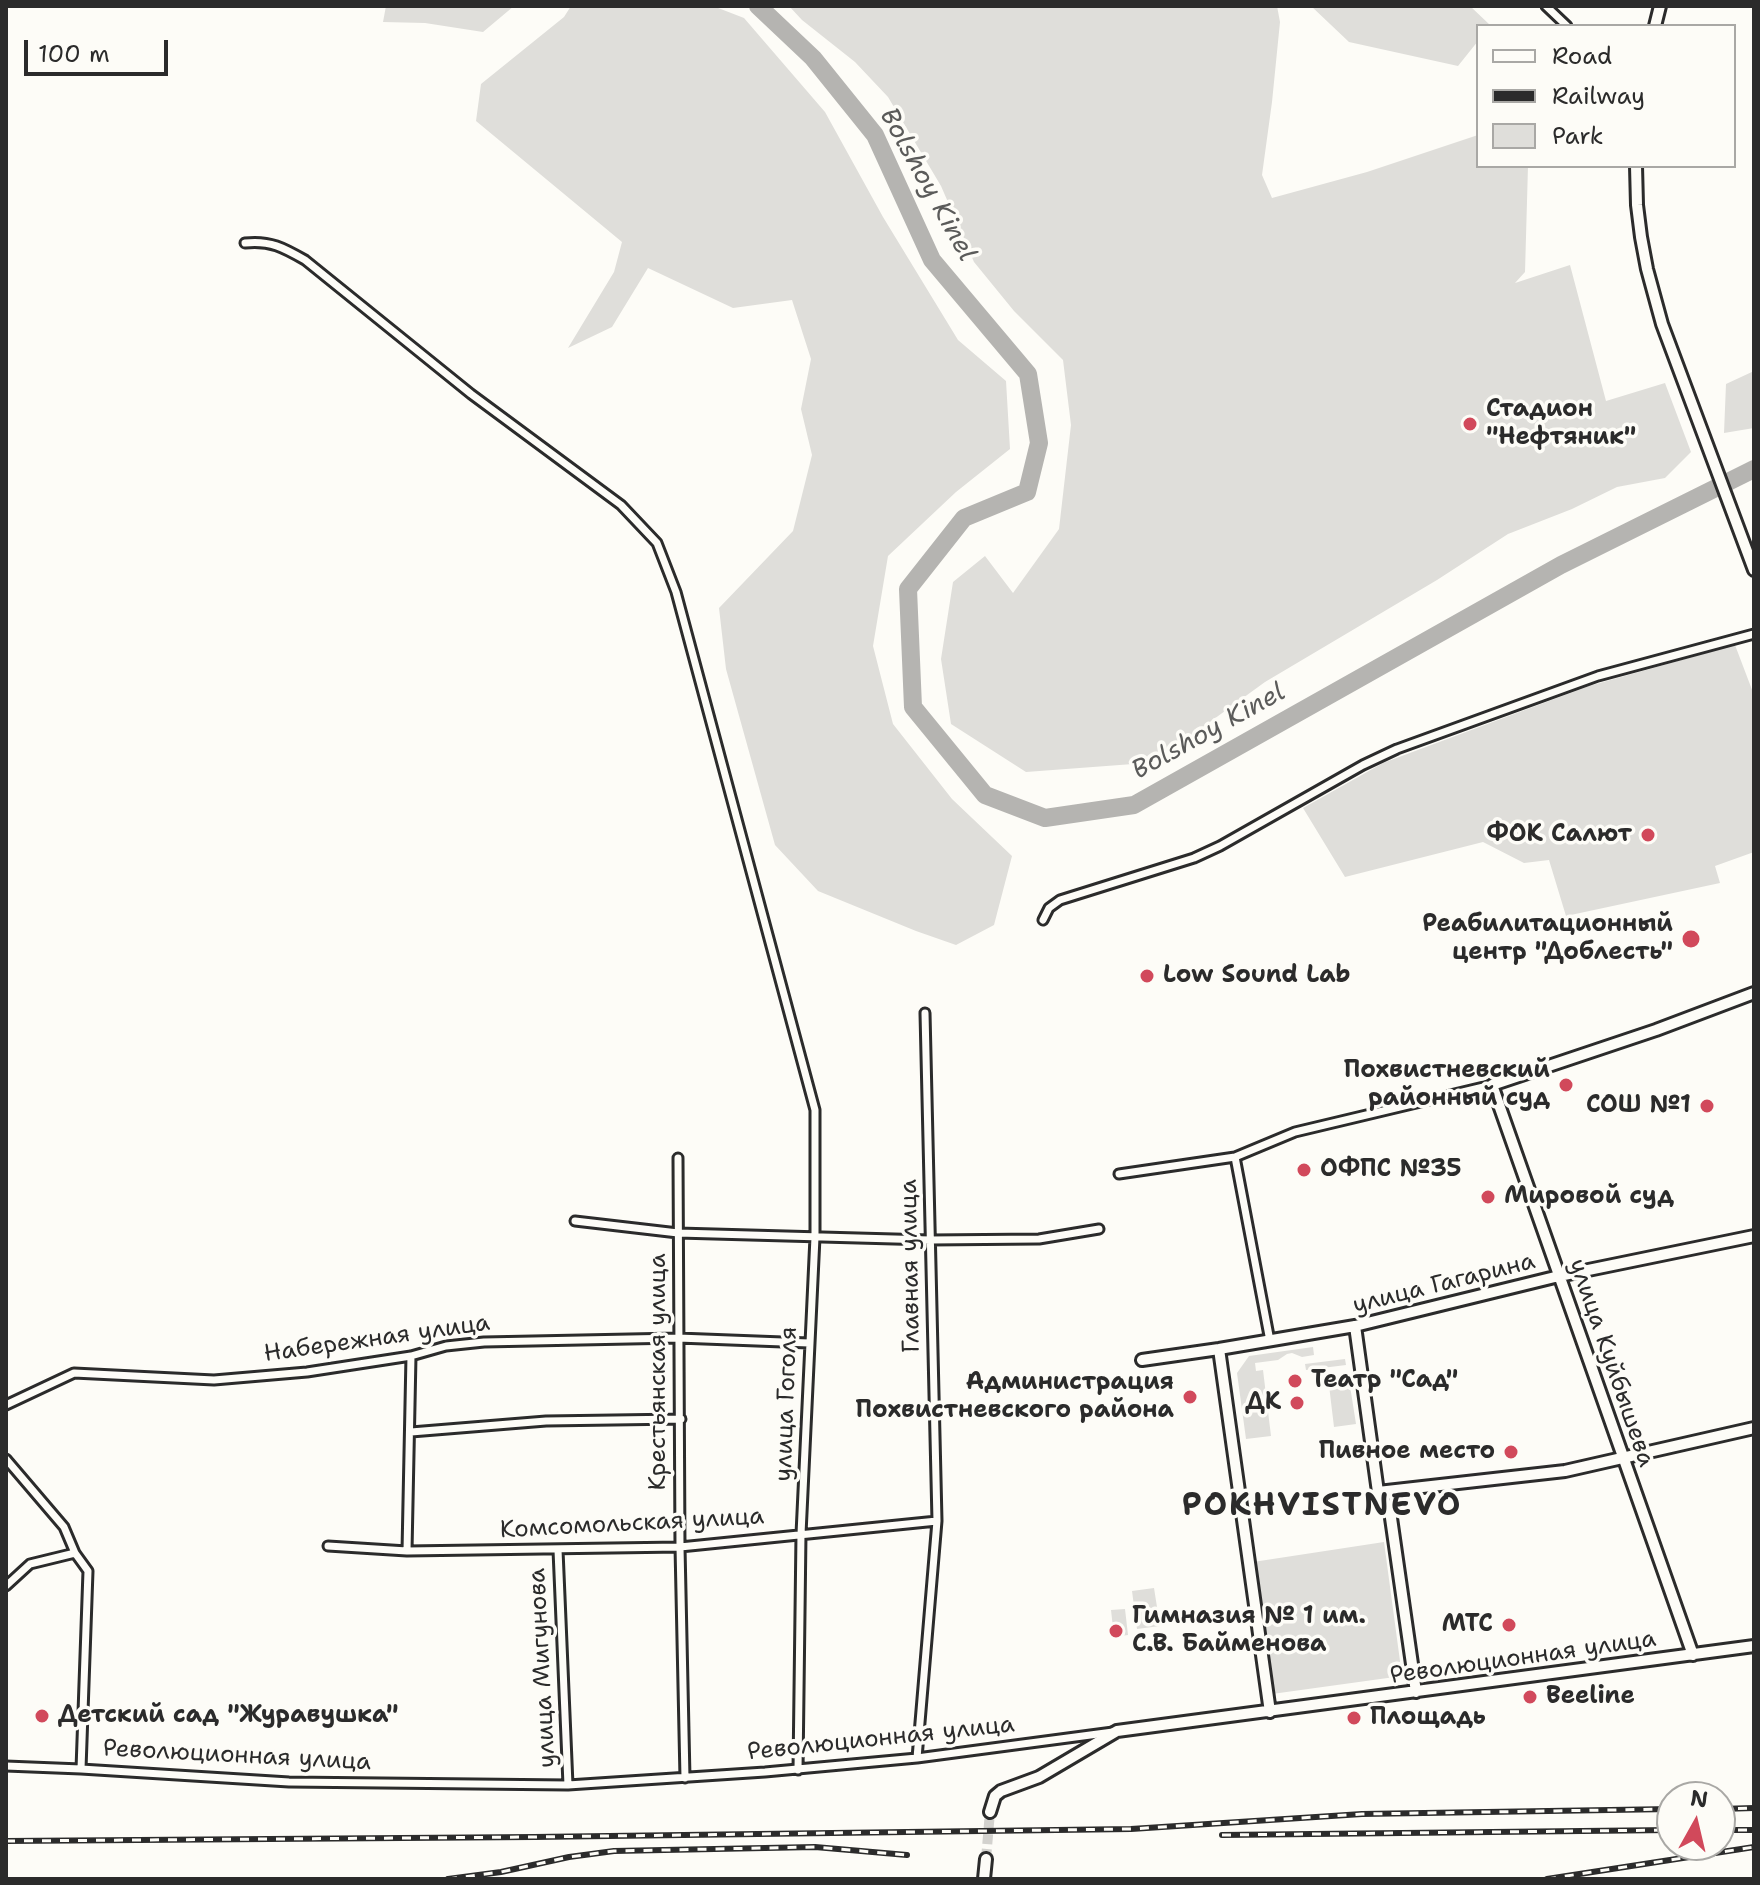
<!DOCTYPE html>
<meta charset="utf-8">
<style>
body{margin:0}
#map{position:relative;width:1760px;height:1885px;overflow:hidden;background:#fdfcf7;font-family:"Shantell Sans",sans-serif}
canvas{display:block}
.frame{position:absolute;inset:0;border:8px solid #2b2b2b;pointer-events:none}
.legend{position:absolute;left:1476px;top:24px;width:260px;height:144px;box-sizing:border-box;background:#fdfcf7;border:2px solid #a9a8a5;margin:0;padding:10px 14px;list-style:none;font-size:24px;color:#2b2b2b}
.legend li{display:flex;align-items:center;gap:16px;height:40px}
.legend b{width:40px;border:2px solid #a9a8a5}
.north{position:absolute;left:1656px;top:1781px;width:80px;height:80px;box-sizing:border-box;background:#fdfcf7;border:2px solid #a9a8a5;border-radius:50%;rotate:8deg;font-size:22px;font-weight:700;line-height:32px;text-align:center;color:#2b2b2b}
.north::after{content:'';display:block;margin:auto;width:28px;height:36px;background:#d1495b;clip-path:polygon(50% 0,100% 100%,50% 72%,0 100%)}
.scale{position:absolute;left:24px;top:40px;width:144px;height:36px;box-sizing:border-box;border:4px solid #2b2b2b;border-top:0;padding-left:10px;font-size:24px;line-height:28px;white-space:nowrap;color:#2b2b2b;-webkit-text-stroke:6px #fdfcf7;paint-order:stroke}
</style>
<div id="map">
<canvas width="1760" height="1885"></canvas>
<div class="frame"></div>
<ul class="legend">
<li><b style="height:10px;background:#fdfcf7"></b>Road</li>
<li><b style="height:10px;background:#2b2b2b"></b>Railway</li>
<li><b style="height:22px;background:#dfdeda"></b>Park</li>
</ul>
<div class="north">N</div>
<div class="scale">100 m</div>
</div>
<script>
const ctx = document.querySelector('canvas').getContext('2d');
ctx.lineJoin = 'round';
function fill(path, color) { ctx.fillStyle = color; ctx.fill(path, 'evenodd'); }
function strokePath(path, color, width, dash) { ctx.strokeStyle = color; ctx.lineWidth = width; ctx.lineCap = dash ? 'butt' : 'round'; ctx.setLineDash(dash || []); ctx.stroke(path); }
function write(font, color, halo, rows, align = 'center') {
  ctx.font = font + ' "Shantell Sans",sans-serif'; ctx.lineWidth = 7; ctx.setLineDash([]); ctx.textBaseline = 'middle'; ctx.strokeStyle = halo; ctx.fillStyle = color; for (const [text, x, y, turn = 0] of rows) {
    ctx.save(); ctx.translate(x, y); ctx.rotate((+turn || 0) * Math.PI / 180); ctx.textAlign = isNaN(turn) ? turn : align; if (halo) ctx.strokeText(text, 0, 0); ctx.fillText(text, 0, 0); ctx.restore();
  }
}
fill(new Path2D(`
 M386,6H514L483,32L425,23L383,22Z
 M571,6H713L744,18L825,112L883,217L958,340L1006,381L1010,449L956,492L888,556L873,646L893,724L952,799L1012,856L994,925L956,945L916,931L818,891L775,845L726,669L719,608L793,531L812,455L801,409L811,359L792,300L733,308L648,268L612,327L568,348L614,272L622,242L476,121L481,84L564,17Z
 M789,6H1277L1280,22L1272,102L1262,175L1272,198L1367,172L1478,135V166H1528L1525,272L1515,283L1570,265L1606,401L1665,383L1691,452L1665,478L1617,487L1572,509L1508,534L1437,580L1265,682L1185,740L1133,764L1026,772L951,724L941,659L953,582L985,556L1013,593L1059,529L1071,425L1063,360L1014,311L974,262L941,186L888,97L855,62L802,20Z
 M1311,6H1470L1490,25L1478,26V41L1458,66L1349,42Z
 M1754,371V428L1724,433L1726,384Z
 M1735,645L1754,695V852L1715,866L1720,883L1566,916L1549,860L1524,863L1483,842L1345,877L1303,808L1383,763L1589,686Z
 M1313,1347L1314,1355L1302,1357L1292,1353L1287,1354L1278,1360L1255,1363L1256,1371L1263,1370L1271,1436L1246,1439L1237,1373L1249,1356Z
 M1345,1359L1346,1365L1306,1370L1305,1364Z
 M1348,1373L1356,1424L1334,1427L1328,1377Z
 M1384,1542L1402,1676L1272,1694L1253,1562Z
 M1154,1588L1160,1626L1137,1629L1132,1591Z
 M1125,1609L1128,1635L1114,1637L1111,1610Z`), '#dfdeda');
strokePath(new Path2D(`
 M758,6L813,58L875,135L932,260L1028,374L1039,443L1027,492L964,518L908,589L913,707L985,795L1045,818L1134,805L1561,565L1754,469`), '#b5b4b1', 18);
strokePath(new Path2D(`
 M986,1859L990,1812`), '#d3d2ce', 10, [10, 5]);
const street = new Path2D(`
 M1546,6L1567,26
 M245,243C270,240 284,248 305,260L471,394L621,505L657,543L676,592L815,1110V1237L801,1534L798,1770
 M1043,920L1049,908L1060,900L1194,858L1220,846L1363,765L1397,749L1598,676L1754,634
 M1235,1157L1270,1341
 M678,1158L680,1547L685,1778
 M1119,1174L1235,1157L1295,1132L1492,1085
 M575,1221L678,1233L930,1240L1039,1239L1099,1229
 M6,1405L74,1373L214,1380L307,1372L411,1356L446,1346L484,1342L678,1338L809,1343
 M411,1432L546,1421L681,1419
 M6,1459L64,1527L75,1553L88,1571L81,1769
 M328,1546L407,1551L680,1547L937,1521
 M558,1550L568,1785
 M407,1551L411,1356
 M6,1586L30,1564L75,1553
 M917,1758L937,1521L925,1013
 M6,1766L81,1769L289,1782L568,1785L765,1772L917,1758L1113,1732`);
const secondary = new Path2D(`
 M1655,26L1660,6
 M1636,166L1637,205L1641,237L1647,269L1662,324L1754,570
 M1355,1326L1378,1492L1390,1511L1416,1692
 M1219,1349L1270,1712
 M1142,1360L1219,1349L1355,1326L1559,1276L1754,1236
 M1378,1492L1565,1471L1754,1428
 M1693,1655L1492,1085L1656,1030L1754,993
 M990,1812L995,1796L1001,1791L1039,1777L1117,1731L1754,1646
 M984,1879L986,1859`);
strokePath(street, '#2b2b2b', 13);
strokePath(secondary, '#2b2b2b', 16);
strokePath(street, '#fdfcf7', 7);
strokePath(secondary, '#fdfcf7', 10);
const rail = new Path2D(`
 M1720,1809L1754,1808
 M1720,1830H1754
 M1222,1835L1672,1830
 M6,1841L534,1837L1131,1829L1362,1814L1672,1809
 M448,1879L501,1872L569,1857L614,1851L815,1847L907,1855
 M1547,1879L1754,1847`);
strokePath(rail, '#2b2b2b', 6);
strokePath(rail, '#fdfcf7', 3, [9]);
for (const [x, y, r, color] of [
 [1470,424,8,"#d1495b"],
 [1648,835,8,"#d1495b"],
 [1691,939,10,"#d1495b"],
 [1147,976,8,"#d1495b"],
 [1566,1085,8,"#d1495b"],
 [1707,1106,8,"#d1495b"],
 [1304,1170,8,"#d1495b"],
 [1488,1197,8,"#d1495b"],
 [1295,1381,8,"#d1495b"],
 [1190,1397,8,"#d1495b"],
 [1297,1403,8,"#d1495b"],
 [1511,1452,8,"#d1495b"],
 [1509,1625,8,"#d1495b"],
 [1116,1631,8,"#d1495b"],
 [1530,1697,8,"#d1495b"],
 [42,1716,8,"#d1495b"],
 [1354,1718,8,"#d1495b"]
]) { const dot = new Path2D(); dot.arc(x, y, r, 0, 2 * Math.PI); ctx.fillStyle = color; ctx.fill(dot); strokePath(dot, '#fdfcf7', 3); }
write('bold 24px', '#2b2b2b', '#fdfcf7', [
 ["Стадион",1486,410],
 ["\"Нефтяник\"",1486,438],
 ["ФОК Салют",1632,835,"right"],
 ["Реабилитационный",1673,925,"right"],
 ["центр \"Доблесть\"",1673,953,"right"],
 ["Low Sound Lab",1163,976],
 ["Похвистневский",1550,1071,"right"],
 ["районный суд",1550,1099,"right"],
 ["СОШ №1",1691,1106,"right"],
 ["ОФПС №35",1320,1170],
 ["Мировой суд",1504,1197],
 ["Театр \"Сад\"",1311,1381],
 ["Администрация",1174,1383,"right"],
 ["Похвистневского района",1174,1411,"right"],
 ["ДК",1281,1403,"right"],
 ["Пивное место",1495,1452,"right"],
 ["Гимназия № 1 им.",1132,1617],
 ["С.В. Байменова",1132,1645],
 ["МТС",1493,1625,"right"],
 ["Beeline",1546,1697],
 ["Детский сад \"Журавушка\"",58,1716],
 ["Площадь",1370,1718]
], 'left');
write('24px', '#2b2b2b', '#fdfcf7', [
 ["Главная улица",911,1266,-91],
 ["улица Гагарина",1444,1284,-14],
 ["Набережная улица",377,1339,-8],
 ["улица Куйбышева",1611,1363,71],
 ["Крестьянская улица",659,1372,-90],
 ["улица Гоголя",787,1404,-88],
 ["Комсомольская улица",632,1524,-3],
 ["Революционная улица",1523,1658,-8],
 ["улица Мигунова",543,1668,-93],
 ["Революционная улица",881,1739,-6],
 ["Революционная улица",237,1756,3]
]);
write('italic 26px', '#5b5b5a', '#fdfcf7', [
 ["Bolshoy Kinel",927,185,61],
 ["Bolshoy Kinel",1209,732,-29]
]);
ctx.letterSpacing = '2px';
write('bold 32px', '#2b2b2b', '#fdfcf7', [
 ["POKHVISTNEVO",1322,1507]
]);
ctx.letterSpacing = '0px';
</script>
